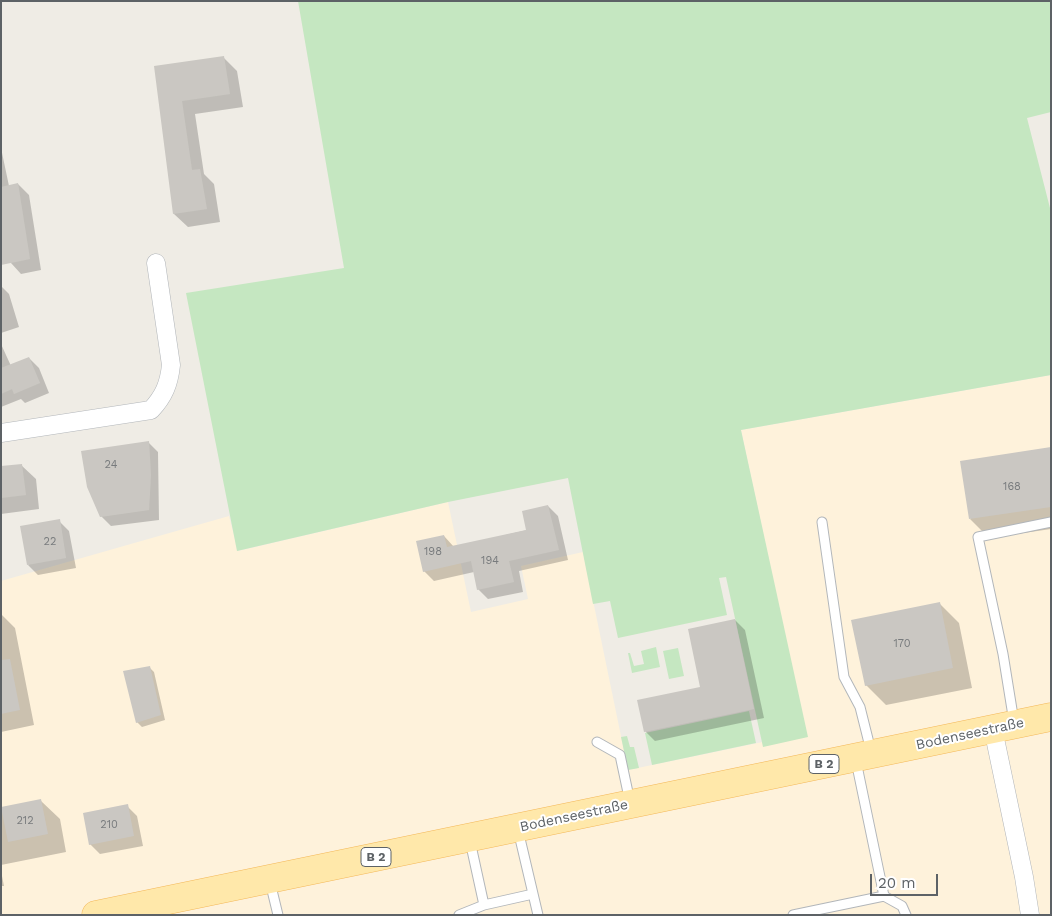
<!DOCTYPE html>
<meta charset="utf-8">
<style>
body{margin:0}
#map{position:relative;width:1052px;height:916px;overflow:hidden;background:#efece5;font-family:"Work Sans",sans-serif}
canvas{display:block}
.frame{position:absolute;inset:0;border:2px solid #5d6266;pointer-events:none}
.scale{position:absolute;left:870px;top:874px;width:68px;height:22px;box-sizing:border-box;border:2px solid #5d6266;border-top:0;padding-left:6px;font-size:15px;line-height:18px;white-space:nowrap;color:#5d6266;-webkit-text-stroke:4px #fff;paint-order:stroke}
</style>
<div id="map">
<canvas width="1052" height="916"></canvas>
<div class="frame"></div>
<div class="scale">20 m</div>
</div>
<script>
const ctx = document.querySelector('canvas').getContext('2d');
ctx.lineJoin = 'round';
function fill(path, color) { ctx.fillStyle = color; ctx.fill(path, 'evenodd'); }
function strokePath(path, color, width, dash) { ctx.strokeStyle = color; ctx.lineWidth = width; ctx.lineCap = dash ? 'butt' : 'round'; ctx.setLineDash(dash || []); ctx.stroke(path); }
function write(font, color, halo, rows, align = 'center') {
  ctx.font = font + ' "Work Sans",sans-serif'; ctx.lineWidth = 4; ctx.setLineDash([]); ctx.textBaseline = 'middle'; ctx.strokeStyle = halo; ctx.fillStyle = color; for (const [text, x, y, turn = 0] of rows) {
    ctx.save(); ctx.translate(x, y); ctx.rotate((+turn || 0) * Math.PI / 180); ctx.textAlign = isNaN(turn) ? turn : align; if (halo) ctx.strokeText(text, 0, 0); ctx.fillText(text, 0, 0); ctx.restore();
  }
}
fill(new Path2D(`
 M1051,375V915H1V581L229,516L238,551L448,502L471,612L528,599L521,566L583,552L628,770L806,733L741,430Z`), '#fef2db');
fill(new Path2D(`
 M298,1H1051V112L1027,118L1051,212V375L741,430L808,737L763,747L726,577L719,578L727,615L618,638L610,601L593,604L568,478L448,502L237,551L186,293L344,268Z
 M656,647L660,667L632,673L628,653H630L634,666L644,664L641,651Z
 M678,648L684,676L669,679L663,651Z
 M749,711L756,743L652,765L645,733Z
 M627,736L630,747H634L639,768L628,770L621,737Z`), '#c5e7c1');
fill(new Path2D(`
 M223,57L237,71L243,107L195,114L204,174L214,184L220,222L188,227L174,214L155,67Z
 M1,148L9,186L18,184L29,195L41,270L21,274L1,252Z
 M1,286L9,294L19,327L1,333Z
 M1,344L11,366L29,358L39,368L49,393L25,403L21,399L1,407Z
 M148,442L158,452L159,520L111,526L101,516Z
 M1051,449V529L989,538L970,519Z
 M21,465L36,479L39,509L1,514V467Z
 M548,506L558,516L568,560L519,571L523,592L488,599L478,589L474,572L434,581L424,571L444,536L454,547L527,530Z
 M59,521L69,531L76,568L38,575L28,565Z
 M939,603L959,623L972,688L886,705L866,685Z
 M1,614L15,628L34,725L1,732Z
 M735,620L745,630L764,718L655,741L645,731L702,688Z
 M149,667L154,672L165,720L142,727L137,722Z
 M41,801L60,819L66,852L1,865V808Z
 M127,806L137,816L143,846L100,854L90,844Z
 M1,871L4,886H1Z`), '#0003');
fill(new Path2D(`
 M224,56L230,94L182,101L192,170L200,169L207,209L173,214L154,66Z
 M18,183L30,259L1,265V187Z
 M29,357L40,383L14,394L12,389L1,394V368Z
 M149,441L151,475L149,510L100,517L87,487L81,451Z
 M1051,447V507L969,519L960,461Z
 M22,464L26,495L1,498V466Z
 M548,505L559,550L509,561L514,582L477,590L471,561L423,572L416,541L444,535L447,547L526,530L522,511Z
 M60,519L66,558L27,565L20,526Z
 M940,602L953,668L865,686L851,620Z
 M735,619L754,709L644,732L637,700L700,687L688,629Z
 M10,659L20,710L1,714V660Z
 M150,666L161,715L136,723L123,671Z
 M41,799L48,834L8,842L1,807Z
 M128,804L134,836L89,845L83,813Z`), '#cac7c2');
const service = new Path2D(`
 M822,522L844,677L860,707L871,751
 M1014,722L1003,654L978,537L1051,522
 M597,742L620,755L630,802
 M856,761L884,896
 M518,830L538,915
 M470,841L484,905
 M270,882L278,915
 M459,915L484,905L533,894
 M793,915L884,896L902,906L906,915`);
const minor = new Path2D(`
 M1,433L151,410C164,396 169,384 171,365L156,263
 M993,729L1024,877L1030,915`);
const primary = new Path2D(`
 M96,915L1051,717`);
strokePath(service, '#b2b6ba', 11);
strokePath(minor, '#b2b6ba', 19);
strokePath(primary, '#f4b859', 29);
strokePath(service, '#fff', 9);
strokePath(minor, '#fff', 18);
strokePath(primary, '#ffe8aa', 28);
write('11px', '#787b7d', null, [
 ["24",111,465],
 ["168",1012,487],
 ["22",50,542],
 ["198",433,552],
 ["194",490,561],
 ["170",902,644],
 ["212",25,821],
 ["210",109,825]
]);
for (const [x, y, w] of [
 [824,764,30],
 [376,857,30]
]) { const box = new Path2D(); box.roundRect(x - w / 2, y - 9.5, w, 19, 4); ctx.fillStyle = '#fff'; ctx.fill(box); strokePath(box, '#5d6266', 1); }
write('bold 12px', '#5d6266', null, [
 ["B 2",824,764],
 ["B 2",376,857]
]);
write('14px', '#5d6266', '#fff', [
 ["Bodenseestraße",970,734,-12],
 ["Bodenseestraße",574,816,-12]
]);
</script>
